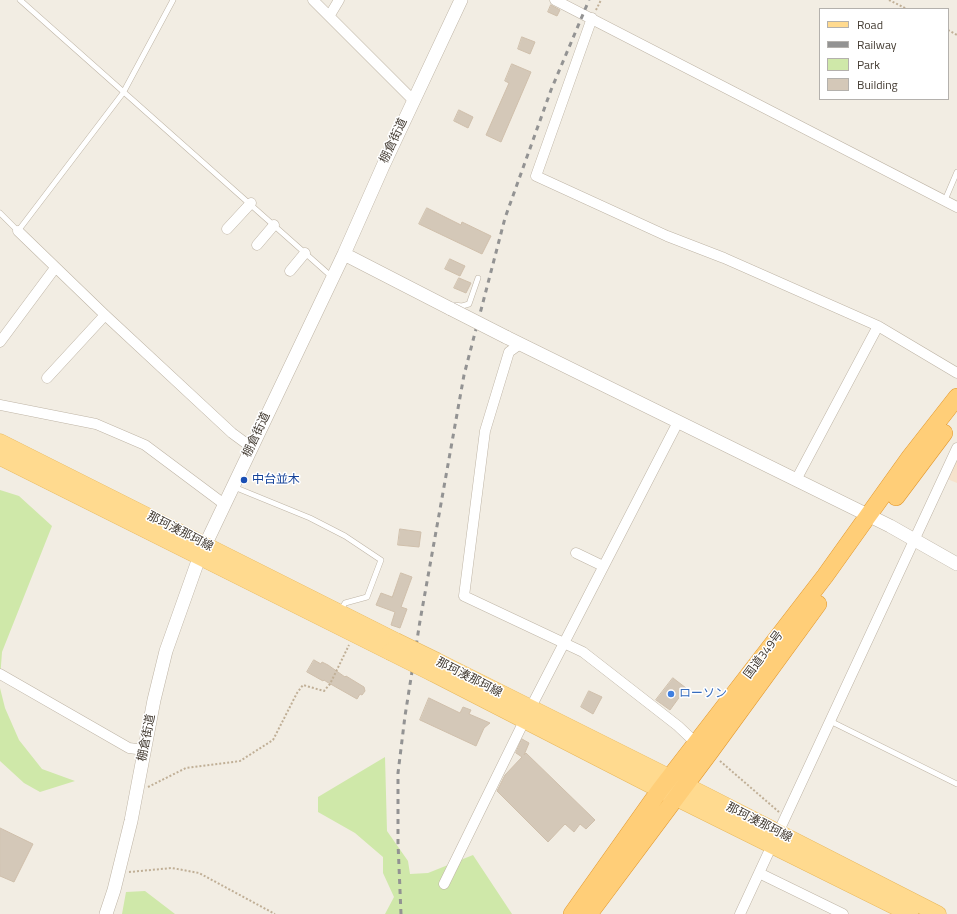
<!DOCTYPE html>
<meta charset="utf-8">
<style>
body{margin:0}
#map{position:relative;width:957px;height:914px;overflow:hidden;background:#f2ede3;font-family:"Titillium Web",sans-serif}
canvas{display:block}
.legend{position:absolute;left:819px;top:8px;width:130px;height:92px;box-sizing:border-box;background:#fff;border:1px solid #b4b1ad;margin:0;padding:5px 7px;list-style:none;font-size:12px;color:#443c33}
.legend li{display:flex;align-items:center;gap:8px;height:20px}
.legend b{width:20px;border:1px solid #b4b1ad}
</style>
<div id="map">
<canvas width="957" height="914"></canvas>
<ul class="legend">
<li><b style="height:5px;background:#ffda8f"></b>Road</li>
<li><b style="height:5px;background:#939393"></b>Railway</li>
<li><b style="height:11px;background:#cfe8a9"></b>Park</li>
<li><b style="height:11px;background:#d4c8b8"></b>Building</li>
</ul>
</div>
<script>
const ctx = document.querySelector('canvas').getContext('2d');
ctx.lineJoin = 'round';
function fill(path, color) { ctx.fillStyle = color; ctx.fill(path, 'evenodd'); }
function strokePath(path, color, width, dash) { ctx.strokeStyle = color; ctx.lineWidth = width; ctx.lineCap = dash ? 'butt' : 'round'; ctx.setLineDash(dash || []); ctx.stroke(path); }
function write(font, color, halo, rows, align = 'center') {
  ctx.font = font + ' "Titillium Web","Noto Sans JP",sans-serif'; ctx.lineWidth = 3; ctx.setLineDash([]); ctx.textBaseline = 'middle'; ctx.strokeStyle = halo; ctx.fillStyle = color; for (const [text, x, y, turn = 0] of rows) {
    ctx.save(); ctx.translate(x, y); ctx.rotate((+turn || 0) * Math.PI / 180); ctx.textAlign = isNaN(turn) ? turn : align; if (halo) ctx.strokeText(text, 0, 0); ctx.fillText(text, 0, 0); ctx.restore();
  }
}
fill(new Path2D(`
 M957,451V483L945,478Z`), '#f6e2cc');
fill(new Path2D(`
 M0,490L19,496L52,526L2,652L0,679Z
 M0,688L5,708L19,740L42,769L75,781L40,792L24,783L0,761Z
 M385,757L387,831L408,861L410,874L428,873L473,855L512,914H385L394,897L383,873V857L355,833L318,812V797Z
 M145,891L175,914H122L126,892Z`), '#cfe8a9');
const building = new Path2D(`
 M551,5L560,10L557,16L548,12Z
 M522,37L535,42L530,54L518,49Z
 M512,64L531,72L501,142L486,135L509,83L505,81Z
 M459,110L473,117L468,128L454,121Z
 M427,208L461,225L462,222L491,236L482,254L419,224Z
 M450,259L465,266L460,276L445,269Z
 M459,278L471,283L466,293L454,288Z
 M400,529L421,532L419,547L398,545Z
 M401,573L412,577L401,607L407,609L400,628L391,625L395,612L376,605L381,593L392,597Z
 M314,660L321,664L322,662L328,665L345,677L346,676L364,687L365,691L362,695L360,694L357,699L327,682L324,680L323,681L307,672Z
 M673,678L686,688L670,710L656,700Z
 M589,691L602,697L593,714L581,707Z
 M429,698L460,713L463,707L471,710L469,714L490,723L484,728L476,746L420,720Z
 M522,739L529,743L524,755L526,753L595,820L586,829L580,824L574,832L565,824L548,842L497,791L505,775L522,757L516,753Z
 M0,828L33,844L14,882L0,876Z`);
fill(building, '#d4c8b8');
strokePath(building, '#cfbfab', 1);
const service = new Path2D(`
 M20,0L332,277
 M945,200L957,172
 M0,213L18,231L123,93L173,0
 M454,305L462,306L469,304L478,278
 M234,487L310,518L345,536L381,560L367,597L345,603L340,611
 M830,721L957,784`);
const minor = new Path2D(`
 M313,0L413,100
 M555,0L957,207
 M330,15L339,0
 M592,18L536,176L667,236L724,258L878,326L957,373
 M227,229L251,203
 M18,231L105,315L232,433L251,447
 M257,245L274,225
 M290,271L305,253
 M0,342L55,268
 M520,344L509,352L485,431L464,596L583,652L678,726L697,744
 M47,378L105,315
 M0,405L96,424L145,445L224,504
 M796,480L878,326
 M576,553L603,566
 M0,674L129,748L144,750
 M778,833L957,448
 M759,873L843,914
 M444,884L530,709L678,422
 M740,914L772,845`);
const tertiary = new Path2D(`
 M344,254L451,309
 M506,337L890,526L957,564
 M106,914L114,890L131,821L154,700L166,651L199,558L344,254L383,166L461,0`);
const primary = new Path2D(`
 M0,442L396,641
 M0,457L390,652
 M437,661L705,795L938,914
 M432,673L660,790L910,914`);
const trunk = new Path2D(`
 M896,497L944,433
 M572,914L660,790L825,576L910,457L957,397
 M589,914L710,752L818,604`);
strokePath(service, '#beb4a5', 6);
strokePath(minor, '#beb4a5', 11);
strokePath(tertiary, '#beb4a5', 14);
strokePath(primary, '#e7b75b', 17);
strokePath(trunk, '#e2972c', 18);
strokePath(new Path2D(`
 M889,0L907,9
 M596,10L601,0
 M948,30L957,35
 M720,761L779,812
 M148,787L186,768L240,761L273,740L297,693L303,685L324,691L330,684L349,645
 M129,872L172,868L199,873L275,914`), '#c0af96', 2, [2, 2]);
strokePath(service, '#fff', 5);
strokePath(minor, '#fff', 10);
strokePath(tertiary, '#fff', 13);
strokePath(primary, '#ffda8f', 16);
strokePath(trunk, '#ffce78', 17);
strokePath(new Path2D(`
 M401,914L398,843V773L405,716L420,621L464,375L505,218L551,90L589,0`), '#939393', 3, [5, 5]);
const tertiaryBridge = new Path2D(`
 M451,309L506,337`);
const primaryBridge = new Path2D(`
 M396,641L437,661
 M390,652L432,673`);
strokePath(tertiaryBridge, '#beb4a5', 14, []);
strokePath(primaryBridge, '#e7b75b', 17, []);
strokePath(tertiaryBridge, '#fff', 13);
strokePath(primaryBridge, '#ffda8f', 16);
for (const [x, y, r, color] of [
 [244,480,4,"#1a4fb4"],
 [671,694,4,"#3f7fe0"]
]) { const dot = new Path2D(); dot.arc(x, y, r, 0, 2 * Math.PI); ctx.fillStyle = color; ctx.fill(dot); strokePath(dot, '#fff', 1.5); }
write('12px', '#443c33', '#fff', [
 ["棚倉街道",394,141,-65],
 ["棚倉街道",257,435,-65],
 ["那珂湊那珂線",180,532,27],
 ["国道349号",764,655,-53],
 ["那珂湊那珂線",469,678,27],
 ["棚倉街道",147,738,-79],
 ["那珂湊那珂線",759,823,27]
]);
write('12px', '#164399', '#fff', [
 ["中台並木",252,480]
], 'left');
write('12px', '#366cbe', '#fff', [
 ["ローソン",679,694]
], 'left');
</script>
